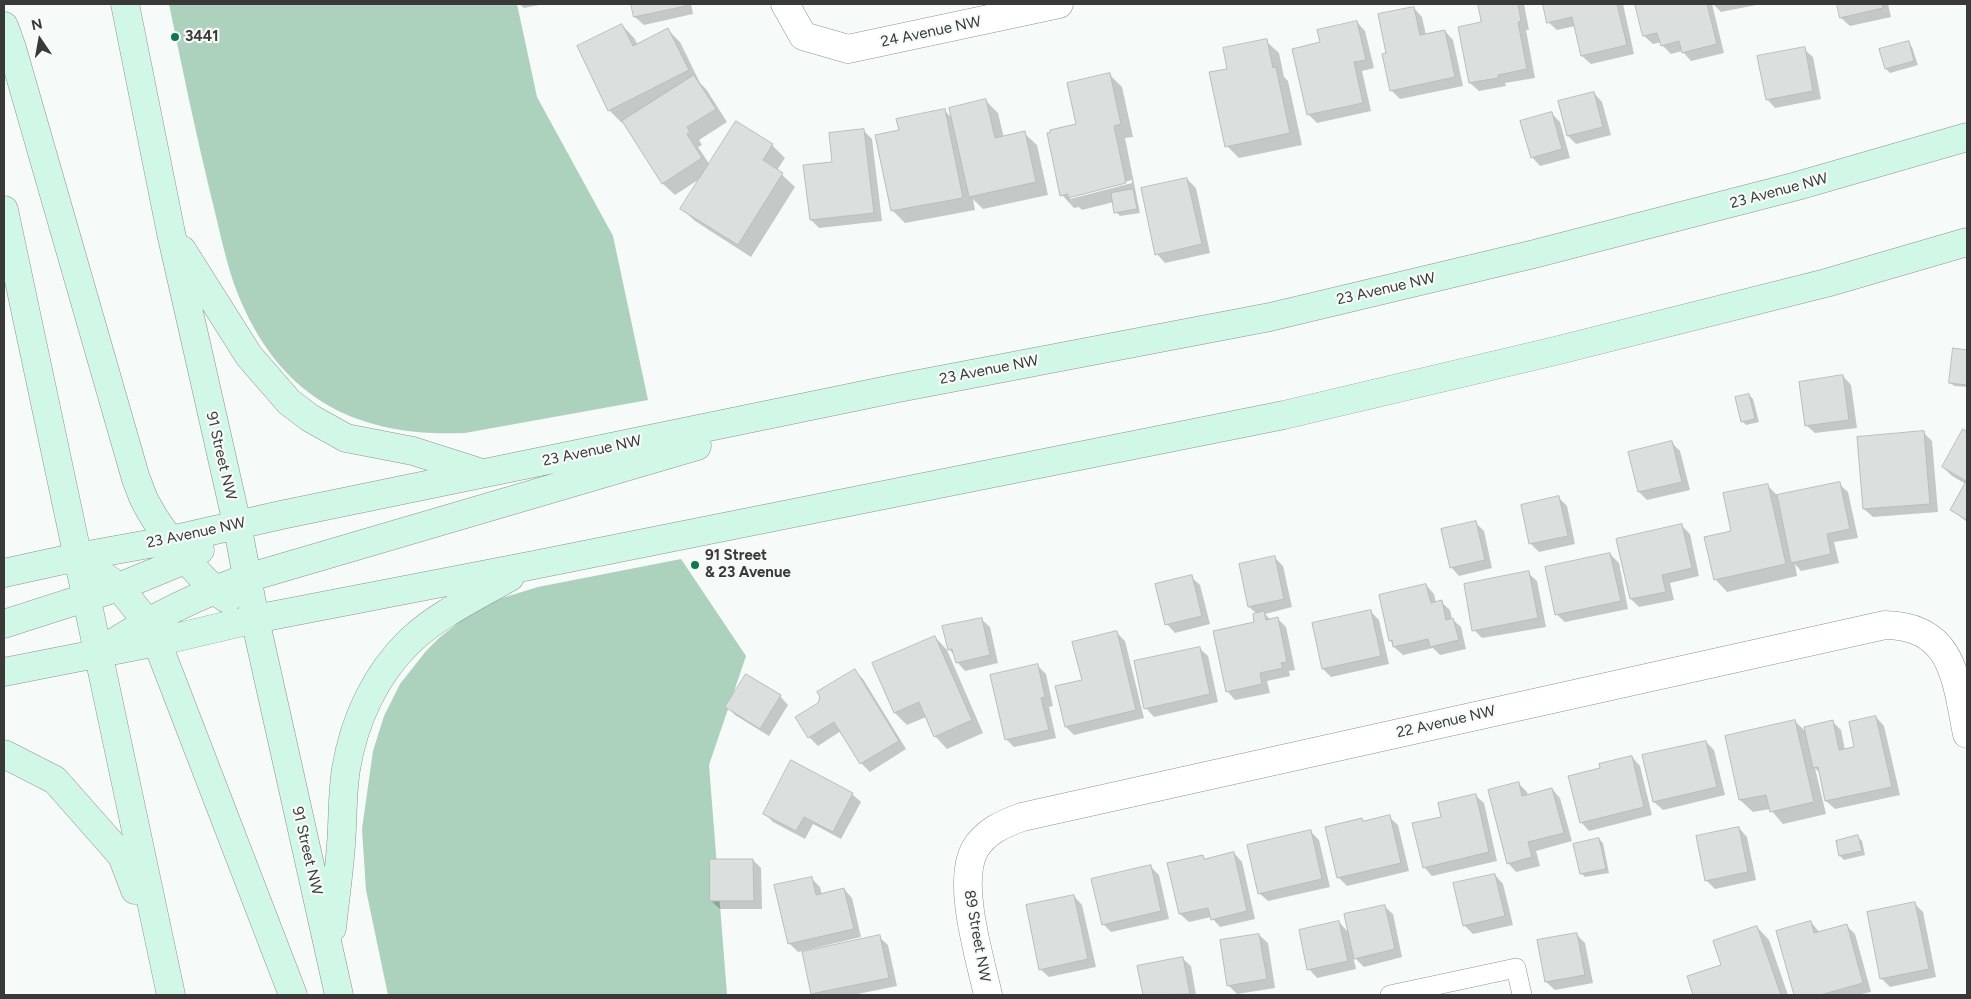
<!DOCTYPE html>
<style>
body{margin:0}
#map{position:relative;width:1971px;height:999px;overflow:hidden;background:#f6faf8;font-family:Figtree,sans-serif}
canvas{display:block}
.frame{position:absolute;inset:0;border:5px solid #383938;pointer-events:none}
.north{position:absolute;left:15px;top:15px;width:50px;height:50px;-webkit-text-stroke:4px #f6faf8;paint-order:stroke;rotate:348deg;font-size:14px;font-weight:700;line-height:20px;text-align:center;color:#383938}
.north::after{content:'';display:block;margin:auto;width:18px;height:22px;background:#383938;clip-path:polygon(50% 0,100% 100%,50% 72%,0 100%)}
</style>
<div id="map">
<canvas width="1971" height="999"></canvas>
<div class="frame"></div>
<div class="north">N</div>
</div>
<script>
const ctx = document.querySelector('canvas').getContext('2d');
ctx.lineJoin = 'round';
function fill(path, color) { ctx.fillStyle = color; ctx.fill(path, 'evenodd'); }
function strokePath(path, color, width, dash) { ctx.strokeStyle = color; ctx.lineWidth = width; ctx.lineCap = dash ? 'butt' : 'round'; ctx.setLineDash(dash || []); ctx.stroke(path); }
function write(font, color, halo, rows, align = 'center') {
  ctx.font = font + ' Figtree,sans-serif'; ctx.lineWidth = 4.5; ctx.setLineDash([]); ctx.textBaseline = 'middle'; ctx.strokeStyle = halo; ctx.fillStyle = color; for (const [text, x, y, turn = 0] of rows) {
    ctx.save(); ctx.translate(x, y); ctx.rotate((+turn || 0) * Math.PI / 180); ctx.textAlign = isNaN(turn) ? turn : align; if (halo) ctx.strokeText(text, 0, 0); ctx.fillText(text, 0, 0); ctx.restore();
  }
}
fill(new Path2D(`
 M169,4H517L537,97L613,236L648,400L465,433C350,438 274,393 234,284C224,254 218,223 210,192C195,130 182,67 169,4Z
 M681,559L746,656L709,765L727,995H388L366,890L362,829L373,751L384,716L400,684L426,651L439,638L468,615L502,598L538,587Z`), '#acd1bc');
fill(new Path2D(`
 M519,4H544L524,8Z
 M632,4H691L693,14L644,25L635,17Z
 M1479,4H1524L1529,30H1526L1535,78L1505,83L1506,86L1479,91L1470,83L1482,23Z
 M1544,4H1623L1634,54L1591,64L1582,56L1575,26L1557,30L1548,22Z
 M1636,4H1712L1724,53L1691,61L1682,51L1671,54L1662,45L1661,42L1653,44L1644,36Z
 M1713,4H1761L1721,12Z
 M1838,4H1888L1891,17L1850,26L1841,18Z
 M1414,8L1422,17L1426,35L1445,31L1453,40L1463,86L1400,99L1391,90L1388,54Z
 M1357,22L1365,31L1374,68L1362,71L1371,111L1317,123L1308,114L1321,43Z
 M622,25L634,38L638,45L668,30L680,42L700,83L706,89L727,122L699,140L702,145L698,147L710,165L772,145L785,158L777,170L795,187L751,257L695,221L682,209L701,178L675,195L662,183L623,122L622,123L609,110L579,47Z
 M1266,41L1279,53L1284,77L1288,81L1302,145L1239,158L1227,146L1229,70Z
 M1908,43L1912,47L1918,65L1890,73L1886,69Z
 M1804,49L1813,57L1821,99L1775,108L1767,99Z
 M1109,74L1122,87L1133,137L1125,138L1140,213L1120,216L1116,212L1114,202L1082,210L1079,207L1074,208L1062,195L1078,125ZM1132,180V183L1070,199V196Z
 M1594,93L1602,102L1611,135L1576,144L1568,136Z
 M986,101L998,113L1004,138L1024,133L1037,145L1048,195L983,209L973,199L975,210L905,223L892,210L900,131L944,110L953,119Z
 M1552,114L1560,122L1570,158L1540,166L1532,157Z
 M863,130L872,139L882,221L819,228L811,220L833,163Z
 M1187,179L1196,188L1210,253L1165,263L1157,254Z
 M1954,349L1967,351V387L1954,386L1950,382Z
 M1843,376L1851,385L1857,428L1815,433L1806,425Z
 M1749,395L1753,399L1759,422L1746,425L1742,421Z
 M1964,431L1967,433V522L1952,510L1966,484L1952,476L1943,467Z
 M1924,433L1932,441L1938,512L1873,517L1864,509L1859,438Z
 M1672,443L1680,451L1690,490L1647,500L1639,492Z
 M1839,484L1848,492L1858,538L1834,542L1839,563L1801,571L1795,564L1797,576L1727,592L1715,579L1733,532L1767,485L1778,496Z
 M1558,497L1567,506L1575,544L1539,552L1531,544Z
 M1475,522L1484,531L1492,568L1459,576L1451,567Z
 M1681,525L1690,534L1699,576L1670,583L1674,600L1639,607L1631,599Z
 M1610,554L1619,563L1628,609L1565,622L1556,614Z
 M1275,558L1283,566L1292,607L1265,614L1271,620L1278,619L1286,627L1295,670L1289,671L1290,676L1267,681L1270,693L1235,700L1227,691L1256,623L1257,614L1249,607L1241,565Z
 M1528,573L1537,581L1546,627L1482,638L1474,630Z
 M1191,577L1200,585L1210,624L1175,633L1167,624Z
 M1426,585L1434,594L1436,603L1441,602L1450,610L1452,619L1461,627L1466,649L1440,655L1433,648L1403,655L1394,647L1390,640Z
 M1371,612L1379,620L1389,664L1331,677L1323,669Z
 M981,619L990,627L998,663L965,671L957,662L955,656L949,649Z
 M1116,632L1125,641L1144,718L1074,735L1066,727L1083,681Z
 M935,637L947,650L983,733L947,749L935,736L926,717L907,725L895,713Z
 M1199,648L1208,656L1218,702L1154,717L1146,708Z
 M1038,666L1046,674L1053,706L1049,707L1056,738L1014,747L1006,739Z
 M854,670L863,679L906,749L870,772L861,763L841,731L818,746L809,737L796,717L819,704Z
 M780,696L788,705L769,736L735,715L727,707Z
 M1876,717L1884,726L1900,795L1835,809L1826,801L1820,773L1815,768L1826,814L1783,824L1770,809L1753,812L1740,800L1726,737L1795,721L1807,733L1832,721L1841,730L1845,750L1856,747Z
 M1706,742L1714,750L1725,795L1663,810L1654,802Z
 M1632,757L1640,766L1652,815L1589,831L1581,822L1602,769Z
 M1518,783L1527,792L1528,796L1552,789L1560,798L1572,841L1536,851L1540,866L1516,872L1508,863Z
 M852,794L861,802L841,839L813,824L805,839L773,822L764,813Z
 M1475,795L1484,803L1497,861L1432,876L1424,867L1443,818Z
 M1389,817L1398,825L1409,871L1347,886L1338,877L1362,820L1365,822Z
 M1739,828L1747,837L1756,880L1715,889L1706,880Z
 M1311,832L1319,840L1330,887L1268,901L1259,893Z
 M1858,837L1862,841L1865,855L1844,860L1840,856Z
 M1599,839L1603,843L1609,873L1585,877L1581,873Z
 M1234,853L1242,862L1255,919L1220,927L1211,917L1189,922L1180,914L1202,856L1206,860Z
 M753,860L761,868L762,909H720L711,901Z
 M1150,866L1159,875L1169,919L1111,932L1103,924Z
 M1495,875L1503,884L1513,925L1473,934L1464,925Z
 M811,878L820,887L822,895L844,889L852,898L861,937L798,952L789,943Z
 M1074,896L1082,905L1096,967L1049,977L1040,969Z
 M1915,904L1923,912L1936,977L1890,987L1881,978Z
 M1384,906L1393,914L1402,957L1364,967L1353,956L1356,969L1317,978L1309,969L1339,922L1349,933Z
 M1811,922L1820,933L1846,925L1855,934L1871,992L1857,995H1795L1778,932Z
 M1757,927L1769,940L1788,995H1694L1688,977L1723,965Z
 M1576,934L1585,943L1593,983L1555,990L1546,982Z
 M1259,935L1268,943L1275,988L1237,994L1229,986Z
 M879,937L888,945L897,986L853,995H814L813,994Z
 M1182,958L1191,966L1196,995H1144L1139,967Z`), '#0003');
const building = new Path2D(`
 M631,4H685L686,6L634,17Z
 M1478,4H1518L1521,21L1518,22L1527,69L1498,75V78L1469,83L1458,27L1481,22Z
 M1543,4H1617L1627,45L1581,56L1572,17L1547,23Z
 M1635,4H1707L1717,44L1682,53L1679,41L1661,46L1657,33L1643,36Z
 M1837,4H1882L1883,8L1840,18Z
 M1414,7L1420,35L1445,30L1455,77L1390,91L1382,54L1386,53L1378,14Z
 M1357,21L1366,60L1354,62L1363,103L1307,115L1292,49L1320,42L1317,30Z
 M622,24L633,46L668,28L689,70L608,111L577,46Z
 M1267,39L1273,68L1276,67L1290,133L1225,147L1209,72L1227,69L1223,48Z
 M1909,41L1914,61L1885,69L1879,49Z
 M1805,47L1813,91L1766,100L1757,56Z
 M1110,73L1121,124L1114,126L1126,183L1068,198V194L1060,196L1047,133H1050V130L1076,124L1067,83Z
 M694,75L716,109L687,127L690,132L687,134L702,158L662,184L622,121Z
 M1594,92L1603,127L1567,136L1558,101Z
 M986,99L995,138L1025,131L1036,182L969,197L949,108Z
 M945,109L963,198L891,211L875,135L899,130L896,119Z
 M1552,112L1562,149L1531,158L1520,121Z
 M736,121L773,144L763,160L783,173L738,245L680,209Z
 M864,129L874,213L810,220L803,165L832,162L829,133Z
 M1187,178L1202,244L1155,255L1141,188Z
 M1133,189L1137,209L1114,213L1111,193Z
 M1953,348L1967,350V385L1949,383Z
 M1843,375L1849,420L1805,426L1799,382Z
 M1749,394L1755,419L1741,422L1735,397Z
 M1963,429L1967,432V520L1950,510L1966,481L1942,467Z
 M1924,431L1930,504L1863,509L1857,437Z
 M1672,441L1682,482L1638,492L1628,452Z
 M1840,482L1850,529L1827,534L1831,554L1791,563L1777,495Z
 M1768,484L1786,564L1714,580L1704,537L1731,531L1723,493Z
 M1559,496L1568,536L1529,544L1521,505Z
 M1476,521L1485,560L1450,568L1441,529Z
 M1682,524L1692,568L1662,575L1666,592L1630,599L1616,539Z
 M1610,553L1621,601L1555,615L1545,567Z
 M1275,556L1284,599L1248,607L1239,564Z
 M1529,571L1538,618L1472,631L1464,584Z
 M1192,575L1202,616L1165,625L1155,584Z
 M1426,584L1431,603L1442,600L1446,620L1453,618L1459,640L1430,647L1428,639L1393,647L1392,640L1389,641L1379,595Z
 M1371,610L1381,656L1322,669L1312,623Z
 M1264,611L1266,620L1278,617L1287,662L1281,663L1283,668L1260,673L1262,684L1226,692L1213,631L1254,622L1253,614Z
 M982,618L990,655L956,663L952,649L948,650L942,626Z
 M1117,631L1136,710L1065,727L1055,686L1082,680L1072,642Z
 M935,636L972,720L934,737L919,702L894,713L872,663Z
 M1200,647L1210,694L1144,709L1134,661Z
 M1038,664L1045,697L1041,698L1049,730L1005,740L990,675Z
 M855,669L899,741L860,764L834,722L808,738L795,717L818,703L820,697L817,692Z
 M746,674L781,695L760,729L725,707Z
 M1876,716L1892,787L1825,801L1818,767L1813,768L1804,727L1833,720L1839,750L1854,747L1849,722Z
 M1795,720L1814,802L1770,812L1766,795L1739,800L1725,736Z
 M1706,741L1717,787L1653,802L1642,755Z
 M1632,756L1644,807L1580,823L1568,776L1600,768L1599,764Z
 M791,760L853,793L833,832L804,817L796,831L763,814Z
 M1519,782L1522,796L1552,788L1564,833L1528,842L1532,857L1507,864L1488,790Z
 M1476,794L1489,852L1423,868L1412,823L1441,817L1438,803Z
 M1390,815L1401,863L1337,878L1325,827L1362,818L1363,821Z
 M1739,827L1748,872L1705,881L1696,836Z
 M1311,830L1322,879L1258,894L1247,845Z
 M1858,835L1862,851L1839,856L1836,841Z
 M1599,838L1606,869L1580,874L1573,844Z
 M1234,852L1247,911L1211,920L1208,908L1179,914L1167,863L1203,855L1204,859Z
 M710,859H753L754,901H710Z
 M1151,865L1161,911L1102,925L1091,879Z
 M1495,874L1505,916L1463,926L1453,883Z
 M812,877L816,895L844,888L854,929L788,944L774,885Z
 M1074,895L1088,959L1039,970L1026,905Z
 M1915,902L1929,969L1880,979L1867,912Z
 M1385,905L1395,949L1354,959L1344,914Z
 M1339,921L1348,961L1307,970L1299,930Z
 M1811,921L1814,933L1847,924L1863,983L1820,995H1794L1776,931Z
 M1757,926L1781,995H1693L1687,976L1721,965L1713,941Z
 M1577,933L1585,975L1545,982L1537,940Z
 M1259,934L1267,979L1227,986L1220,940Z
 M880,935L889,978L811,994L802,952Z
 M1183,957L1190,994L1143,995L1137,966Z`);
fill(building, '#dbdfdd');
strokePath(building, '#b9bdbb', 1);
const service = new Path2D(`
 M1390,995L1516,968L1522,995`);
const minor = new Path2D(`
 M785,4L803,36L848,49L1059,4
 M988,995C980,958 956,882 975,849C986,831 1003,824 1022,817L1885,625C1954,626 1956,680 1967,734`);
const secondary = new Path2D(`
 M125,4L171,233L237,524L255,619L339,995
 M4,26L12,48L136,479C140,488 142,497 147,505C161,532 202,582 227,599
 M4,210L171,995
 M182,250L249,356L289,402L310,418L346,438L413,451L482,473
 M77,557L119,587L147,622L157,642L293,995
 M4,573L77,557L171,540L281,515L893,389L1270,317L1534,254L1797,186L1967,137
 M4,624L119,587L187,559L200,550
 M110,645C153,617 198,595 247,578L697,446
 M4,672L157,642L255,619L529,566L1284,415L1555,351L1826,283L1967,242
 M4,754L55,780L122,856L135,890
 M332,928C335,900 339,873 341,845C343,820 342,794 346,769C354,721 375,674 411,640C437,615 479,595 510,577`);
strokePath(service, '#909391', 20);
strokePath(minor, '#909391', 29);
strokePath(secondary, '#909391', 29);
strokePath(service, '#fff', 19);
strokePath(minor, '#fff', 28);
strokePath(secondary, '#d1f7e6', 28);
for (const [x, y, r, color] of [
 [175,37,5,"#10774f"],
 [695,565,5,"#10774f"]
]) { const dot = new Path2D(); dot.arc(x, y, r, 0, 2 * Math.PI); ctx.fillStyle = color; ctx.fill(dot); strokePath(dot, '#f6faf8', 2); }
write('15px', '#383938', '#f6faf8', [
 ["24 Avenue NW",931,32,-12],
 ["23 Avenue NW",1779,191,-15],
 ["23 Avenue NW",1386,289,-13],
 ["23 Avenue NW",989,370,-11],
 ["23 Avenue NW",592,451,-12],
 ["91 Street NW",221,456,77],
 ["23 Avenue NW",196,533,-12],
 ["22 Avenue NW",1446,722,-13],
 ["91 Street NW",307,851,77],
 ["89 Street NW",977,936,80]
]);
write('bold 15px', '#383938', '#f6faf8', [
 ["3441",185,37],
 ["91 Street",705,556],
 ["& 23 Avenue",705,573]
], 'left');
</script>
